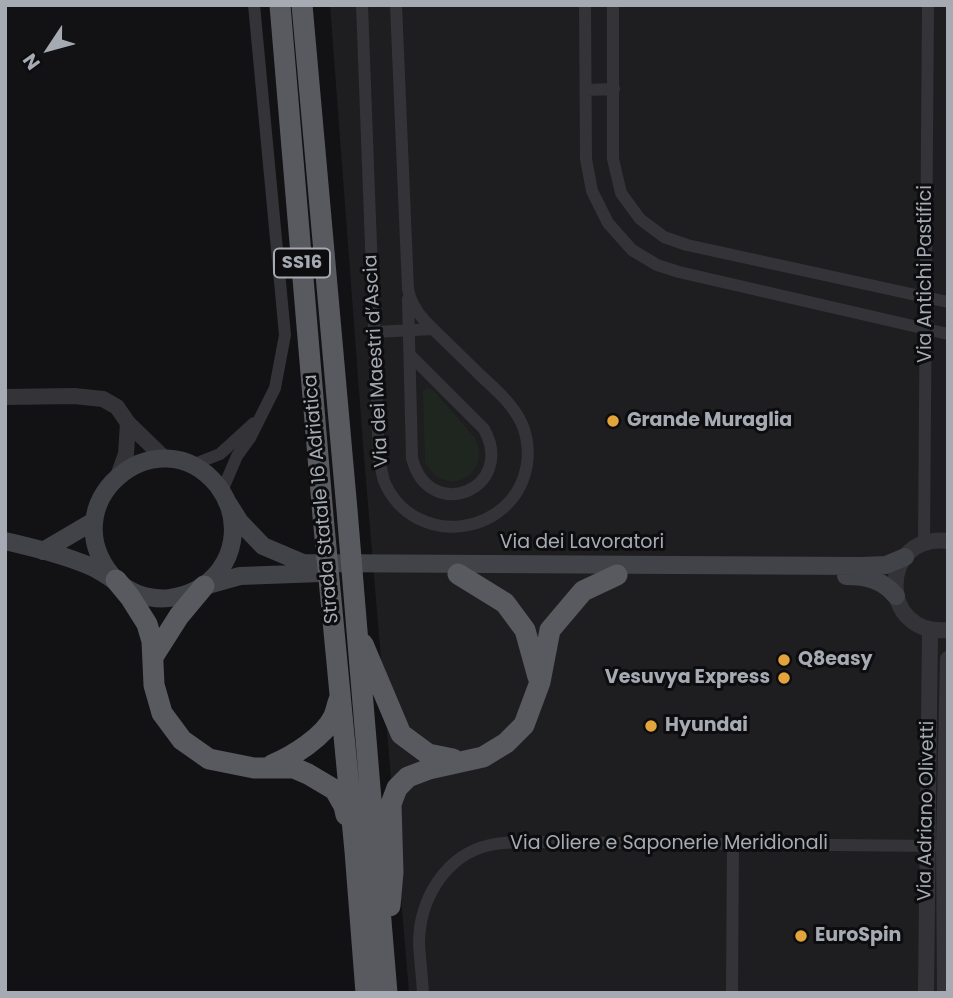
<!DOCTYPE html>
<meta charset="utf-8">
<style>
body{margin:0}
#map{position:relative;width:953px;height:998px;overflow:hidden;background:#121214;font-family:Poppins,sans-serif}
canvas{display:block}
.frame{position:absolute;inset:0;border:7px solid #a5aab3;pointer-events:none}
.north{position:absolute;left:14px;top:14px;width:70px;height:70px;-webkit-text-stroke:5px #0d0d0f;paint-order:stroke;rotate:234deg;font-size:19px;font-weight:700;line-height:28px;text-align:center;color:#a5aab3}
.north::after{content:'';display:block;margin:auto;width:24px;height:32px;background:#a5aab3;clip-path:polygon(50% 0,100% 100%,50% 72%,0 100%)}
</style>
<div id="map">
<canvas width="953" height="998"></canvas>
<div class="frame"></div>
<div class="north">N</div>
</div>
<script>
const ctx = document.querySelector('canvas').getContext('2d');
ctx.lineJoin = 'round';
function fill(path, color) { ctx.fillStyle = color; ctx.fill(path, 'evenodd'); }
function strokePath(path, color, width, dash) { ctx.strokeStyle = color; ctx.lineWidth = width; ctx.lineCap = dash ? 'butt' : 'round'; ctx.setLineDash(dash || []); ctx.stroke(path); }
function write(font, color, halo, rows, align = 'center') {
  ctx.font = font + ' Poppins,sans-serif'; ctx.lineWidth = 6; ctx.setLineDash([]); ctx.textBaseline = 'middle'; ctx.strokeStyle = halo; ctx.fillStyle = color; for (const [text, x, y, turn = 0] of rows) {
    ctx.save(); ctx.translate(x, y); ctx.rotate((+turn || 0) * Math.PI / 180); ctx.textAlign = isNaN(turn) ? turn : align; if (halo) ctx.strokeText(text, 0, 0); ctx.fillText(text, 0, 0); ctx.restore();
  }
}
fill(new Path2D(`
 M330,5H948V993H409L364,457Z`), '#1e1e21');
fill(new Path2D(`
 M427,388L432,389L475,438C493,476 444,500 425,462L423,392Z`), '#1f261f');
strokePath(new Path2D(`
 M362,5L379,460C381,466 382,474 384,481C413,550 515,538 527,464C529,451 527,434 521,422C512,403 495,389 479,374C461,356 443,339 425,321C416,311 410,302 408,289L396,5
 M585,5L586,159L592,191L608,223L632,250L657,265L679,272L948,334
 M613,5V159L621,193L640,219L664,237L687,245L948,302
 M586,90L614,89
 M408,299L412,458C429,525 517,489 484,429L410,355
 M375,332L433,329
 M192,465L220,454L254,423
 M222,491L237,456L250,438L275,388L285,335L254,5
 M924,543L928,5
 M423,993C422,976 420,960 419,944C419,900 445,855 490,845C503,842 516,842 529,842L934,846
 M732,993L733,844`), '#343438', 12);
strokePath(new Path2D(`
 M5,397L74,396L103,399L117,407L128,423L165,459
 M118,476L126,454L128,423
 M948,541C878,533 878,637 948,630
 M926,993L930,630
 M945,993L944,846L948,659`), '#343438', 16);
strokePath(new Path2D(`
 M228,503L240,522L263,546L303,563L862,566L886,565L905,557
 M5,541C34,548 65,555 92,567C109,575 122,588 138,594C178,609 225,584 232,541C235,522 230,502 218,486C158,411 46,505 116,580
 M43,551L94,521
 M846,576C867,576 883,580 896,596
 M204,586L240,576L321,573`), '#424348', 18);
strokePath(new Path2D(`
 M280,5L323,516L355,851L366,993
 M302,5L347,510L387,993
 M458,574L505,603L525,630L538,677
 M116,580L130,597L147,624L152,641L154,685L162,713L182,740L209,759L254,768H294L308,774L335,790L344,806L346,815
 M363,644L401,734L428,754L453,759
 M153,657L179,616L204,586
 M272,765C293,756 324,737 334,716C336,711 337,705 339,700
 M390,906L393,872L391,804L397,788L408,777L429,769L483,757L506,743L524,725L540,682L550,630L583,591L617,575`), '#585a60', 21);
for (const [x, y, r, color] of [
 [613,421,7,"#e3a43b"],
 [784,660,7,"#e3a43b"],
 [784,678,7,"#e3a43b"],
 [651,726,7,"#e3a43b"],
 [801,936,7,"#e3a43b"]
]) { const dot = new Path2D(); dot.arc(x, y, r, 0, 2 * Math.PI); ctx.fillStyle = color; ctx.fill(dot); strokePath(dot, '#0d0d0f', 2.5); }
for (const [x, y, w] of [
 [302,263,56]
]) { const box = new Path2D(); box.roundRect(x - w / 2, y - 14.5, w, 29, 5); ctx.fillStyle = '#0d0d0f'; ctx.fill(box); strokePath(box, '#a5aab3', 2); }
write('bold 18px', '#a5aab3', null, [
 ["SS16",302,263]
]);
write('19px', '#a5aab3', '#0d0d0f', [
 ["Via Antichi Pastifici",926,274,-90],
 ["Via dei Maestri d’Ascia",377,361,-93],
 ["Strada Statale 16 Adriatica",322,499,-95],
 ["Via dei Lavoratori",582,543],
 ["Via Adriano Olivetti",927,811,-89],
 ["Via Oliere e Saponerie Meridionali",669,844]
]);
write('bold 19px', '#a5aab3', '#0d0d0f', [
 ["Grande Muraglia",627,421],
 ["Q8easy",798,660],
 ["Vesuvya Express",770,678,"right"],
 ["Hyundai",665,726],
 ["EuroSpin",815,936]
], 'left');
</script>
